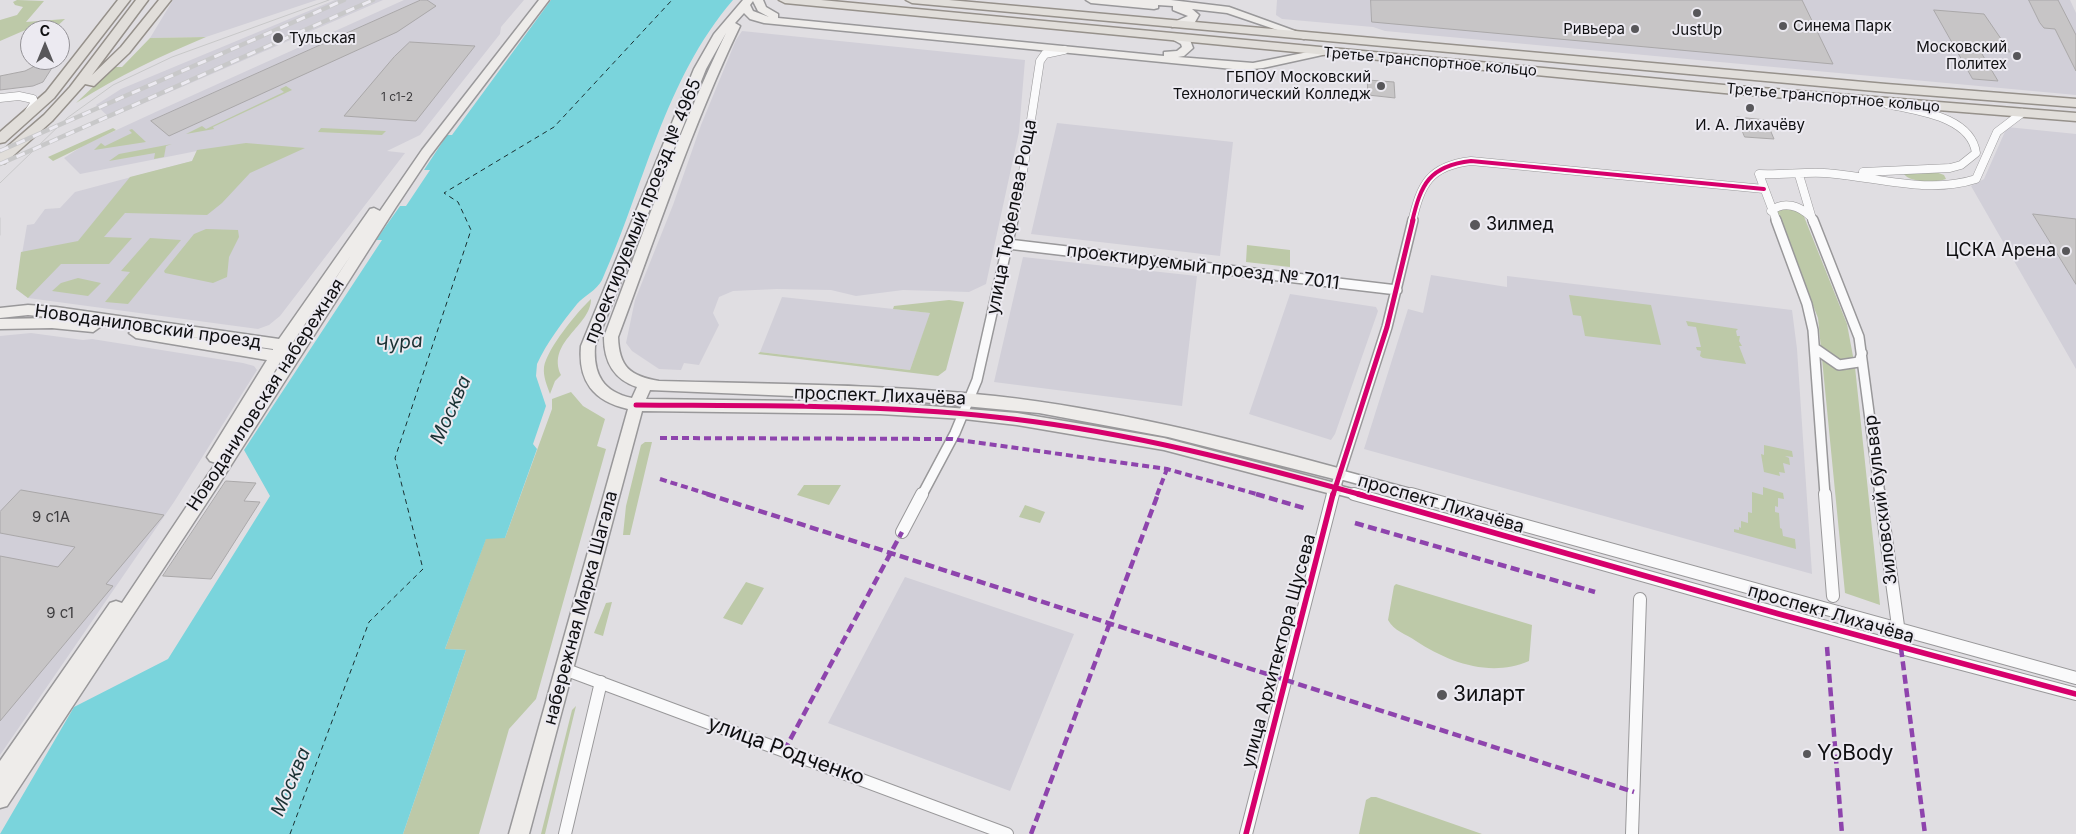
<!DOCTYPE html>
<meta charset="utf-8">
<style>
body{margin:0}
#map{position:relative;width:2076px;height:834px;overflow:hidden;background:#e0dee2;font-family:Inter,sans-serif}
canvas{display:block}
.north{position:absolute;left:20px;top:20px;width:50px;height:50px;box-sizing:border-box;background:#eceaf1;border:1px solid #949297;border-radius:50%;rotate:0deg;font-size:14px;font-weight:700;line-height:20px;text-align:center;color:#0f0f11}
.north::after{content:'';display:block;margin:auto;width:18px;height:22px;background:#58575a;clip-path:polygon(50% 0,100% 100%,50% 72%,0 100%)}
</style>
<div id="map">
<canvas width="2076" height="834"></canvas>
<div class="north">С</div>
</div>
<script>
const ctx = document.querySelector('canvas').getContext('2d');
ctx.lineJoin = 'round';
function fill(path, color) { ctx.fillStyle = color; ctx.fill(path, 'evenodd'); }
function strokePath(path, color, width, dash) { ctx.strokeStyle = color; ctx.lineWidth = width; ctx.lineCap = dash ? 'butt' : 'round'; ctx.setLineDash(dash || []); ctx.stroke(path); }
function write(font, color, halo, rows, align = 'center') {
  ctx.font = font + ' Inter,sans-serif'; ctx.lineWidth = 4; ctx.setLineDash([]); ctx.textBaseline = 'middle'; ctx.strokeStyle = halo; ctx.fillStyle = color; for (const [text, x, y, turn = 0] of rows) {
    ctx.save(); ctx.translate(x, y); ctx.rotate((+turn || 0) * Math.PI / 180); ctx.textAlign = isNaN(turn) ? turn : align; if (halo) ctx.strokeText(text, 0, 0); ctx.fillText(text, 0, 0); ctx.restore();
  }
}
fill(new Path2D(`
 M173,0H317L206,37L150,38Z
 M335,0H383L110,118L96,105L121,89Z
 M404,0H524L501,27L500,34L420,135L387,151L405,153L280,316L269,325L258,329L28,298L16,289L27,225L34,224L45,209L60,208L75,192L192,161L197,151L80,174L64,158L84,145L160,110Z
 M1277,0H2070L2076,13V95L1385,31L1373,27L1282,19L1276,15Z
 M742,31L1025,60L1019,132L986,284L969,292L903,290L856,296L831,290L777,289L733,291L719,297L713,313L719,325L699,365L684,363L681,370L659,369L632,351L626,343L635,300L673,205L701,125L736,40Z
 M1057,123L1233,142L1220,256L1031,234Z
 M2007,127L2076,134V369L1971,186L1984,179Z
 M1023,257L1197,276L1182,406L994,382Z
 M1431,275L1507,287V276L1792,310L1797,349L1812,574L1364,449L1408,309L1423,313Z
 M1290,294L1376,307L1378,311L1335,434L1331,440L1249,414Z
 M782,297L931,313L910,370L760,352Z
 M31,333L83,340L92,339L243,363L254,366L257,370L174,502L0,755V336Z
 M905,577L1074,634L1010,791L828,723Z`), '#d1cfd8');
fill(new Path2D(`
 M17,0L44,1L26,22L65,19L54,29L30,28L0,41V20L17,15L23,7L15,5L13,2Z
 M206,37C161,56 118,76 76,103L114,67H122L150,38Z
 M286,86L292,90L213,127L214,129L186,134L202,126L206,129L284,92L280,89Z
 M113,128L116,130L53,161L48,157Z
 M321,128L386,131L382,135L318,132Z
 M132,129L146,142L94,150L101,143L105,146L132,133L129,130Z
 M246,143L305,148L250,173L222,203L207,215L125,213L104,237L132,238L109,264H61L28,298L16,289L21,252L78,241L130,177L192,161L197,150Z
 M172,144L166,146L164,157L154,159L155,153L109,161L119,154Z
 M1936,172L1944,175L1946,179C1936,183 1909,183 1903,173Z
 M1780,208L1794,209L1803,214L1847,324L1855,367L1880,605L1845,593L1818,318L1776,211Z
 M206,229L238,230L239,237L229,257L227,277L213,283L165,273L164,271L194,234Z
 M150,238L181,240L128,304L105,302L130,272L121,271Z
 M1247,245L1290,250V267L1246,262Z
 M78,278L101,283L88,296L52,291L61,283Z
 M1569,295L1651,305L1661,345L1585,336L1581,316L1573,315Z
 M591,299C591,326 546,342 561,375L555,381L550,394C547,385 543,377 544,367C547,349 577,312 591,299Z
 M949,300L964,302L946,370L938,376L758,354L760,352L910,370L930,313L893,309L894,306Z
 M1686,321L1738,329L1736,331L1737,336H1740L1739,341L1742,346H1739L1746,364L1703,358L1700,356L1701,351L1697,350L1696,347H1701L1696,327L1688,326Z
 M571,392L583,406L605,419L597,446L606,449L536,699L509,729L479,834H403L466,650L445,649L486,538H505L552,409V399Z
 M645,442H652L630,535H623L626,506L641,445Z
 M1764,445L1792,451L1793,457L1785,456L1789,458L1790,465L1783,463L1785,473L1779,472L1780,476L1764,472L1761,454L1764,455Z
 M804,485H841L829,505L797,495Z
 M1763,487L1783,493L1784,499L1778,498V507L1775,506V512L1779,513L1780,528L1782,529L1783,536L1795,539L1796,549L1734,532V529L1739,530V527L1741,528V521L1748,523V512L1752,513V492L1763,495Z
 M1025,505L1045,512L1040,523L1019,517Z
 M746,582L764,588L742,625L723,618Z
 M1396,584L1532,625L1529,661C1490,678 1448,662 1416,641C1406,634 1394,631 1388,620L1394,586Z
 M612,602L603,636L594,633L606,603Z
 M576,706L545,834H541L572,710Z
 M1371,797H1376L1482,834H1359L1366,800Z`), '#bdc9a8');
fill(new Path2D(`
 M551,0H733C664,80 644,187 602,280C597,290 584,296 577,304C563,321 546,344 537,364L536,376L546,406L533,444L537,449L505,538L486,539L445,649L466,650L403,834H0L74,707L168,659L270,496L244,450L382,240H376L400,206H406L430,170H424L447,135H452Z`), '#7ad4dc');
strokePath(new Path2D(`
 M290,834L369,622L423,569L395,458L471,230L458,202L444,193L554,127L672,0`), '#1b3133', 1, [5, 4]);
const building = new Path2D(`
 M421,0H427L436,6L397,32L169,136L151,121Z
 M1371,0H1802L1833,64L1372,22Z
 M2029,0H2058L2076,35V71L2055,29L2044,28L2040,23Z
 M1934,10L1984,14L2010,52L1979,49L1998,81L1973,79Z
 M410,42L475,46L416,121L344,116L394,57Z
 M38,60H57L43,82L33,86L0,90V76L25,71L33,67Z
 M1368,80L1394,82L1395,98L1368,95Z
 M1737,117L1766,120L1774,139L1745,137Z
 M2033,214L2076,219V284Z
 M226,481L256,483L244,501L260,502L211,579L163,576Z
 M21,490L164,515L106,584L113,586L0,721V556L58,567L75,547L0,533V512Z`);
fill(building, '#c7c5c6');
strokePath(building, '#aaa8a9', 1);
const streetFar2 = new Path2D(`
 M0,98L19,96L33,99L34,104L28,113
 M1863,172L1950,168L1961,165L1976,153C1971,116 1917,111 1887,104
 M1799,175L1813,222
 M1771,211C1784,200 1800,206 1811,217
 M1013,222L1021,185L1040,61L1045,54L1064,50
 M1412,222C1421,184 1429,166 1471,161L1764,189
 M1777,222L1759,174C1781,175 1803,172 1824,173C1874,176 1927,195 1976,179L1997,132L2022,113`);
const streetFar1 = new Path2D(`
 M1776,220L1807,304L1813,330L1825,495
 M1813,220L1859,337L1880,495
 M1008,244L1397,290
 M1816,349L1839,365L1859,362L1862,353
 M1338,474L1416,495
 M1335,489L1358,495
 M922,495L955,433L977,380L1013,220
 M1333,495L1387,327L1413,220`);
const street = new Path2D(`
 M1354,494L1901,648L2076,694
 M1411,494L2076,678
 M1825,494L1833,596
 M1880,494L1901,648
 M902,532L922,494
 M564,669L1007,834
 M565,834L601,682
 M1246,834L1333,494
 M1632,834L1640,599`);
const secondary = new Path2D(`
 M539,0H549L430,156L396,207L219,484L7,806L0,808V761L110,603L116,601L122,603L207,476L216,463L210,461L207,457L267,360L136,338L129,333L135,328L95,323L100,327L93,332L52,328L0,329V319L52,318L87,321L28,315L0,318V308L28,305L56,307L279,339L370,209L374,208L380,211L422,150ZM351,255L294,342H293ZM178,335L273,349V350ZM280,362H282L263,391Z
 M743,0H763L766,7L778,14V18L1164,56V52L1177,51L1182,47L1181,44L1168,37L1173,34L1190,40L1193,48L1184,56L1178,57L1253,63L1323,49L1328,52L1327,54L1263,68L1243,70L764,23L750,19L744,13L735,23L740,26C692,126 657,233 618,337C619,367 630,376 659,381C771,384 883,384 995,396C1111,409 1225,437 1338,468L1344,470L1346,474L1344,478L1338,480L1168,437L1039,413L911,401L650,390L646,399L880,402L1017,413L1164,438L1335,483L1341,484L1343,489L1341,494L1335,495L1164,450L1017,425L964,419L880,414L642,411L529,834H509L628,409C593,401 578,381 581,346L694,69L714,34ZM753,1L758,11L769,17L753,11L750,5ZM726,33C678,131 643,235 604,337C604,361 613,379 637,387L632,398C603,392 593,374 595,346L706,69Z
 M1086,0H1171L1229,7L1309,36L1304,39L1227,13L1192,9L1199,15L1195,22L1172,27V23L1188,16L1173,10V6L1158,5V8L1154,9L1091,3Z`);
const primary = new Path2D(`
 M118,0H130L54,98L5,142L0,143V132L46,92Z
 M136,0H148L92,75L121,47L159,0H171L129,53L94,86L85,84L52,121L5,163L0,164V153L44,115L70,87Z
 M779,0H821L1724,85L2076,113V121L1724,93L785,3Z
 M906,0H949L1886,84L2076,99V107L1886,92L912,3Z`);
strokePath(streetFar2, '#99989a', 9);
strokePath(streetFar1, '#99989a', 12);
strokePath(street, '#99989a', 14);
strokePath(secondary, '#99989a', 3);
strokePath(primary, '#96918b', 3);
strokePath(streetFar2, '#fafafb', 8);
strokePath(streetFar1, '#fafafb', 9);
strokePath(street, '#fafafb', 12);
fill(secondary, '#eeecea');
fill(primary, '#e1deda');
strokePath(new Path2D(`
 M0,183L67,118L113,85L172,57L329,0
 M0,218V235`), '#c8c8c9', 1);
const rail = new Path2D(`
 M0,151L344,0
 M0,164L373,0`);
strokePath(rail, '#c8c8c9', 4.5);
strokePath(rail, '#eceaf1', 3, [9]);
strokePath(new Path2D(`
 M660,438L952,439L1167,469L1260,495
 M660,479L711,495
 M1157,495L1167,469`), '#8e44ad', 4, [7, 4]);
strokePath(new Path2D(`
 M707,494L1634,792
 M1256,494L1304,508
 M1355,523L1595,592
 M1827,647L1842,834
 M1901,648L1925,834
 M784,751L902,532
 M1031,834L1158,494`), '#8e44ad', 4.5, [9, 4.5]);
strokePath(new Path2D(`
 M1412,222C1421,184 1429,166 1471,161L1764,189`), '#d6006c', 4);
strokePath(new Path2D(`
 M636,405C762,406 888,404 1013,419C1131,433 1247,463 1362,495
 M1333,495L1387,327L1413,220`), '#d6006c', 5);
strokePath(new Path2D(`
 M1358,494L1779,614L2076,694
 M1246,834L1333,494`), '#d6006c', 5.5);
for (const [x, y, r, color] of [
 [1697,13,5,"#58575a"],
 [1783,26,5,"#58575a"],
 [1635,29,5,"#58575a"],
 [278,38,6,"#58575a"],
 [2017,56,5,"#58575a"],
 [1381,86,5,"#58575a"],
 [1750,108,5,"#58575a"],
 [1475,225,6,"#58575a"],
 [2066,251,5,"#58575a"],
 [1442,695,6,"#58575a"],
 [1807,754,5,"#58575a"]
]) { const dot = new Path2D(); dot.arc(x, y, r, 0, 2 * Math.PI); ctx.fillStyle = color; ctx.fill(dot); strokePath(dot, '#eceaf1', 2); }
write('12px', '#3d3c3e', null, [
 ["1 с1-2",397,97]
]);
write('15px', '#0f0f11', '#eceaf1', [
 ["Синема Парк",1793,26,"left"],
 ["Ривьера",1625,29],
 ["JustUp",1697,30,"center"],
 ["Тульская",289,38,"left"],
 ["Московский",2007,47],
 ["Политех",2007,64],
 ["ГБПОУ Московский",1371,77],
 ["Технологический Колледж",1371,94],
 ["И. А. Лихачёву",1750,125,"center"]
], 'right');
write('15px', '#0f0f11', '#eceaf1', [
 ["Третье транспортное кольцо",1430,62,5],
 ["Третье транспортное кольцо",1833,98,5]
]);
write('15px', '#3d3c3e', null, [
 ["9 с1А",51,517],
 ["9 с1",60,613]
]);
write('18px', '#0f0f11', '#eceaf1', [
 ["проектируемый проезд № 4965",643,211,-68],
 ["улица Тюфелева Роща",1012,217,-79],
 ["проектируемый проезд № 7011",1203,267,7],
 ["Новоданиловский проезд",148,327,8],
 ["Новоданиловская набережная",266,395,-57],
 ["проспект Лихачёва",880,396,2],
 ["Зиловский бульвар",1881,500,-97],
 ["проспект Лихачёва",1441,504,16],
 ["набережная Марка Шагала",581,608,-75],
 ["проспект Лихачёва",1831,614,16],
 ["улица Архитектора Щусева",1279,651,-75]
]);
write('18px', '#0f0f11', '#eceaf1', [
 ["Зилмед",1486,225],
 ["ЦСКА Арена",2056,251,"right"]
], 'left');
write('italic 19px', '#1b3133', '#eceaf1', [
 ["Чура",399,343,-5],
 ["Москва",451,410,-66],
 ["Москва",291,782,-67]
]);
write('21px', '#0f0f11', '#eceaf1', [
 ["Зиларт",1453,695],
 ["YoBody",1817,754]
], 'left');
write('21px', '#0f0f11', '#eceaf1', [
 ["улица Родченко",786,751,20]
]);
</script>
